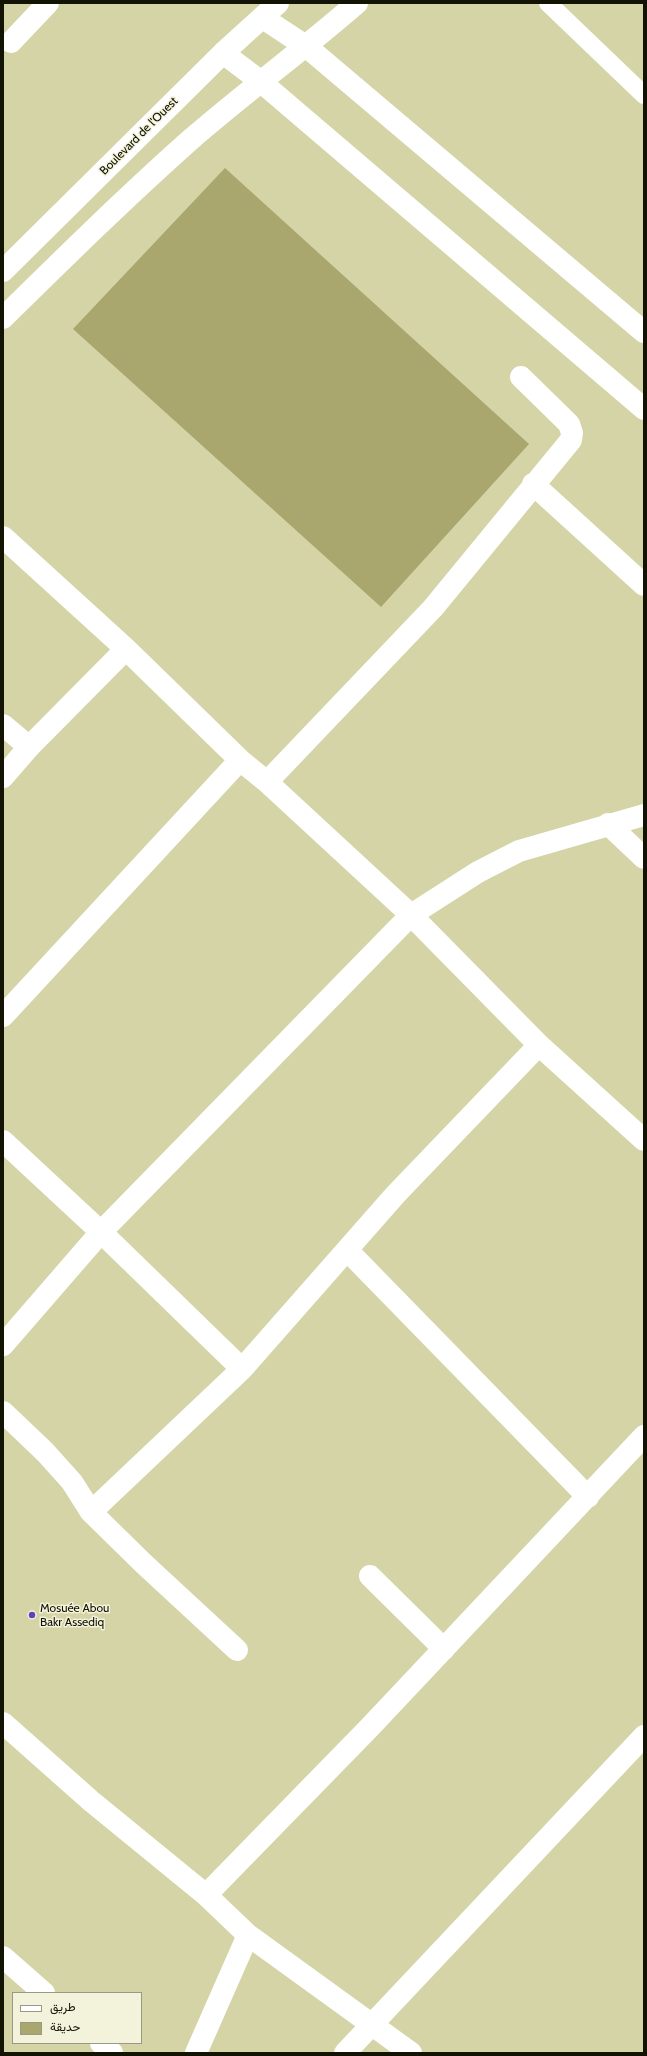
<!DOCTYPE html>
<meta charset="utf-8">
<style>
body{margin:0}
#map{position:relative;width:647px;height:2056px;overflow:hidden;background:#d4d4a6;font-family:Cabin,Vazirmatn,sans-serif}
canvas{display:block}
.frame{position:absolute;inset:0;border:4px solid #131304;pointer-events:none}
.legend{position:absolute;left:12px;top:1992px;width:130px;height:52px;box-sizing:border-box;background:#f3f3dc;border:1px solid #999986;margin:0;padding:5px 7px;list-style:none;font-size:12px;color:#131304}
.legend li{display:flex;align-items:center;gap:8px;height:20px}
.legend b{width:20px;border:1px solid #999986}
</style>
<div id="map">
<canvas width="647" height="2056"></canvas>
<div class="frame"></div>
<ul class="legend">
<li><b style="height:5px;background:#fff"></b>طريق</li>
<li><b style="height:11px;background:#a9a76e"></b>حديقة</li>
</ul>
</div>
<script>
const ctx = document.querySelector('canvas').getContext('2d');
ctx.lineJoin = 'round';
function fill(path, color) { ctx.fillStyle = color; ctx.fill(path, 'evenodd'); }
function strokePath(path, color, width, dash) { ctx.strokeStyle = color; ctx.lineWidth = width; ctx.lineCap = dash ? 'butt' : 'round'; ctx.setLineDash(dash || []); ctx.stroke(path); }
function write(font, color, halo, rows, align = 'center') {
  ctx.font = font + ' Cabin,sans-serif'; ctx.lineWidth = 3; ctx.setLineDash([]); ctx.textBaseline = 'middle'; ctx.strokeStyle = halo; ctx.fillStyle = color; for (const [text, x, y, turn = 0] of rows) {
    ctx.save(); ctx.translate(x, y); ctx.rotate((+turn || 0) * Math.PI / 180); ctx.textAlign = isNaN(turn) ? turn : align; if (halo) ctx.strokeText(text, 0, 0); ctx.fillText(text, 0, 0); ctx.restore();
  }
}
fill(new Path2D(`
 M225,168L529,444L381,607L73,329Z`), '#a9a76e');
strokePath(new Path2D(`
 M548,3L644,95`), '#fff', 18);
strokePath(new Path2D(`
 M263,18L307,47L644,332
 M11,42L48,3
 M223,53L260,81L644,409
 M3,271L223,53L278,3
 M3,318C64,258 125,198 189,141C244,93 302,51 357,3
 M533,484L644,585
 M3,537L126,649L240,760L267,782L411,915L539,1045L644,1140
 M3,725L29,747
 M3,777L29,747L126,649
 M267,782L433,608L571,440L572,433L569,424L521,377
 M608,824L644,858
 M3,1016L240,760
 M3,1141L101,1232L242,1369
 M347,1250L588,1497
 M3,1345L101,1232L411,915L478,872L519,851L644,815
 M3,1412L45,1452L72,1482L91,1512L144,1564L237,1650
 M91,1512L242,1369L396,1194L539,1045
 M370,1576L444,1649
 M3,1723L91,1801L206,1895L248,1935L411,2053
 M206,1895L370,1727L644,1436
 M3,1957L44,1993
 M101,2043L112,2053
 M196,2053L248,1935
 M345,2053L644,1736`), '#fff', 22);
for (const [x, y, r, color] of [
 [32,1615,4,"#5d44bc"]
]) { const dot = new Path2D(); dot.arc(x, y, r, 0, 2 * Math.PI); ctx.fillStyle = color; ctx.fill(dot); strokePath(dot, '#f3f3dc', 1.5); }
write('12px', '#131304', '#f3f3dc', [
 ["Boulevard de l'Ouest",139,136,-45]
]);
write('12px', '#131304', '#f3f3dc', [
 ["Mosuée Abou",40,1608],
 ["Bakr Assediq",40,1622]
], 'left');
</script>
